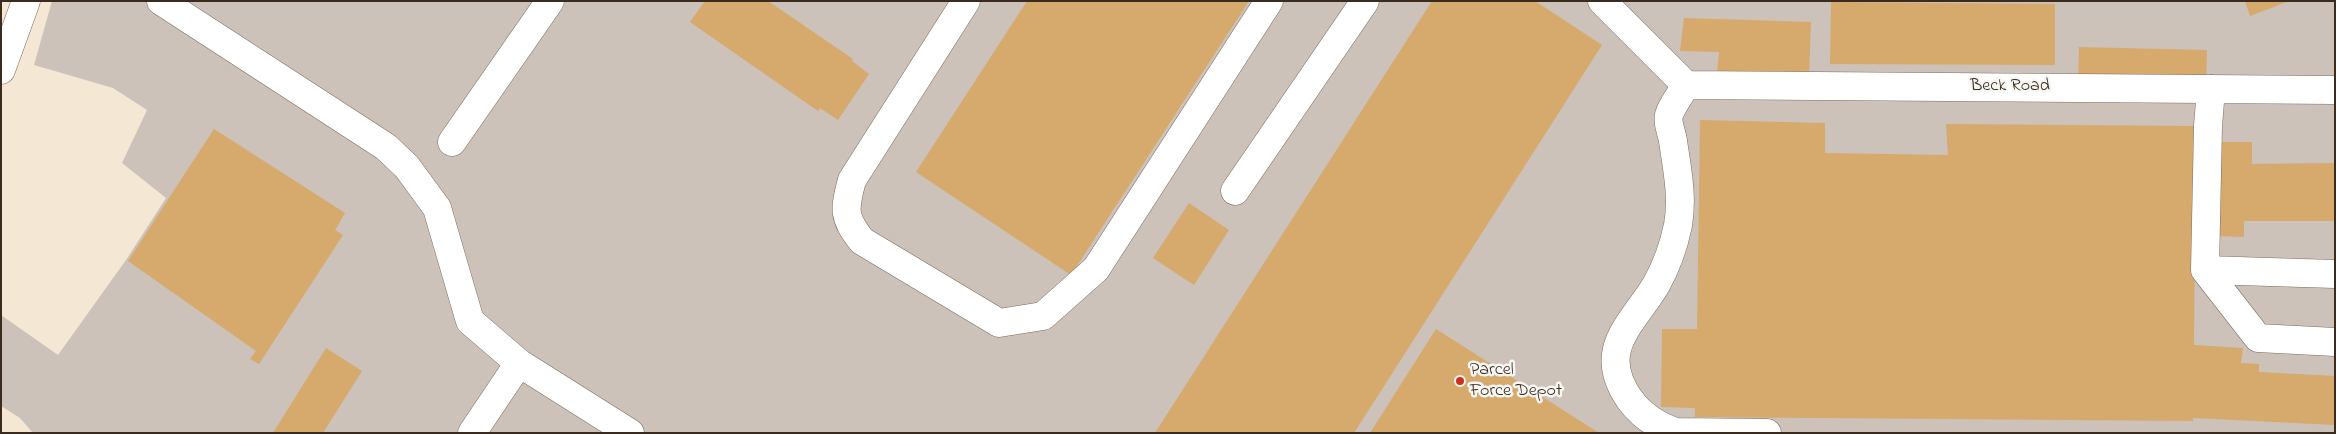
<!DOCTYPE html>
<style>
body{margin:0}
#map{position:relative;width:2336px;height:434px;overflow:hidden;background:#f4e7d4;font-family:"Indie Flower",sans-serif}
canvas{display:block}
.frame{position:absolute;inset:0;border:2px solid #3b2a1e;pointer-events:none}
</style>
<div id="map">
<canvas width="2336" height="434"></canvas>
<div class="frame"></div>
</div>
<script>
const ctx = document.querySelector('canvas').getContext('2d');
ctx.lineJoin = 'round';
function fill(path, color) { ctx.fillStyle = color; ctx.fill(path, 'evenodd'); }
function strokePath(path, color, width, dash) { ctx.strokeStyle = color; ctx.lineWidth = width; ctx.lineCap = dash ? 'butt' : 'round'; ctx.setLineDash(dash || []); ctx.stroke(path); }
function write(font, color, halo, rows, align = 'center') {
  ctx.font = font + ' "Indie Flower",sans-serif'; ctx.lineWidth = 5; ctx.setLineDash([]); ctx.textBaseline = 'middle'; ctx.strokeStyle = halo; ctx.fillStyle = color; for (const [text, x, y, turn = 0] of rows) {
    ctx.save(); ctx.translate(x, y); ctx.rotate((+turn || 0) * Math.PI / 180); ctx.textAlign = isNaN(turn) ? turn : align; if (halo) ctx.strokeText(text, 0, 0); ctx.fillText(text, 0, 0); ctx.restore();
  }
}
fill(new Path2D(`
 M52,1H2335V433H33L20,418L1,406V315L58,355L126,260L166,198L122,163L147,110L113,88L34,65Z`), '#ccc2b9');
fill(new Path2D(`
 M705,1H768L853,59L852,61L869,74L838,120L820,108L818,111L690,22Z
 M1027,1H1249L1071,275L916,172Z
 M1432,1H1535L1602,45L1354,433H1155Z
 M2245,1H2289L2250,16Z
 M1831,2L2055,4V65L1830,64Z
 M1684,18L1811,22L1809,76L1717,74L1719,52L1680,51Z
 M2079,47L2207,50L2206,88L2078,86Z
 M1700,120L1825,123V153L1948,155L1946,124L2196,126L2194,345L2243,348L2241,363L2259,364V372L2335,376V425L2193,418V421L1695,417V408L1661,407L1662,329H1697Z
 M214,129L345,213L335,230L343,235L259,364L250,359L256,351L128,261Z
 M2217,142H2252V164L2335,163V221H2244V237L2216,236Z
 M1189,203L1229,230L1194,285L1153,258Z
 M1436,329L1599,433H1370Z
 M326,348L362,371L323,433H273Z`), '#d6a96d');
const minor = new Path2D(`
 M161,1L386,147L407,167L437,208L470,321L519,363L630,433
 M966,1L852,180C844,210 843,217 862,241L999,323L1043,316L1096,269L1269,1
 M1602,1L1686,85
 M1,70L26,1
 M1686,85L2335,90
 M1686,85C1681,94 1672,105 1669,115C1667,122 1672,134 1673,141C1677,169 1683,196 1678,225C1674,245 1666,267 1656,285C1631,326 1595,350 1630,400C1642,416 1657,426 1676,432L1767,433
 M2211,89L2208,126L2205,270L2258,338L2335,342
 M452,142L550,1
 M1235,191L1365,1
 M2205,270L2335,274
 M472,433L519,363`);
strokePath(minor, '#7c6c5e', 29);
strokePath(minor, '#fff', 28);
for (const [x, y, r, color] of [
 [1460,381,5,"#c8321e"]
]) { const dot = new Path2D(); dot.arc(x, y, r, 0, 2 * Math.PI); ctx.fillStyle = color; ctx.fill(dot); strokePath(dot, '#f6f6f2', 2); }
write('18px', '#3b2a1e', '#f6f6f2', [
 ["Beck Road",2010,87]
]);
write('18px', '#3b2a1e', '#f6f6f2', [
 ["Parcel",1470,371],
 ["Force Depot",1470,392]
], 'left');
</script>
